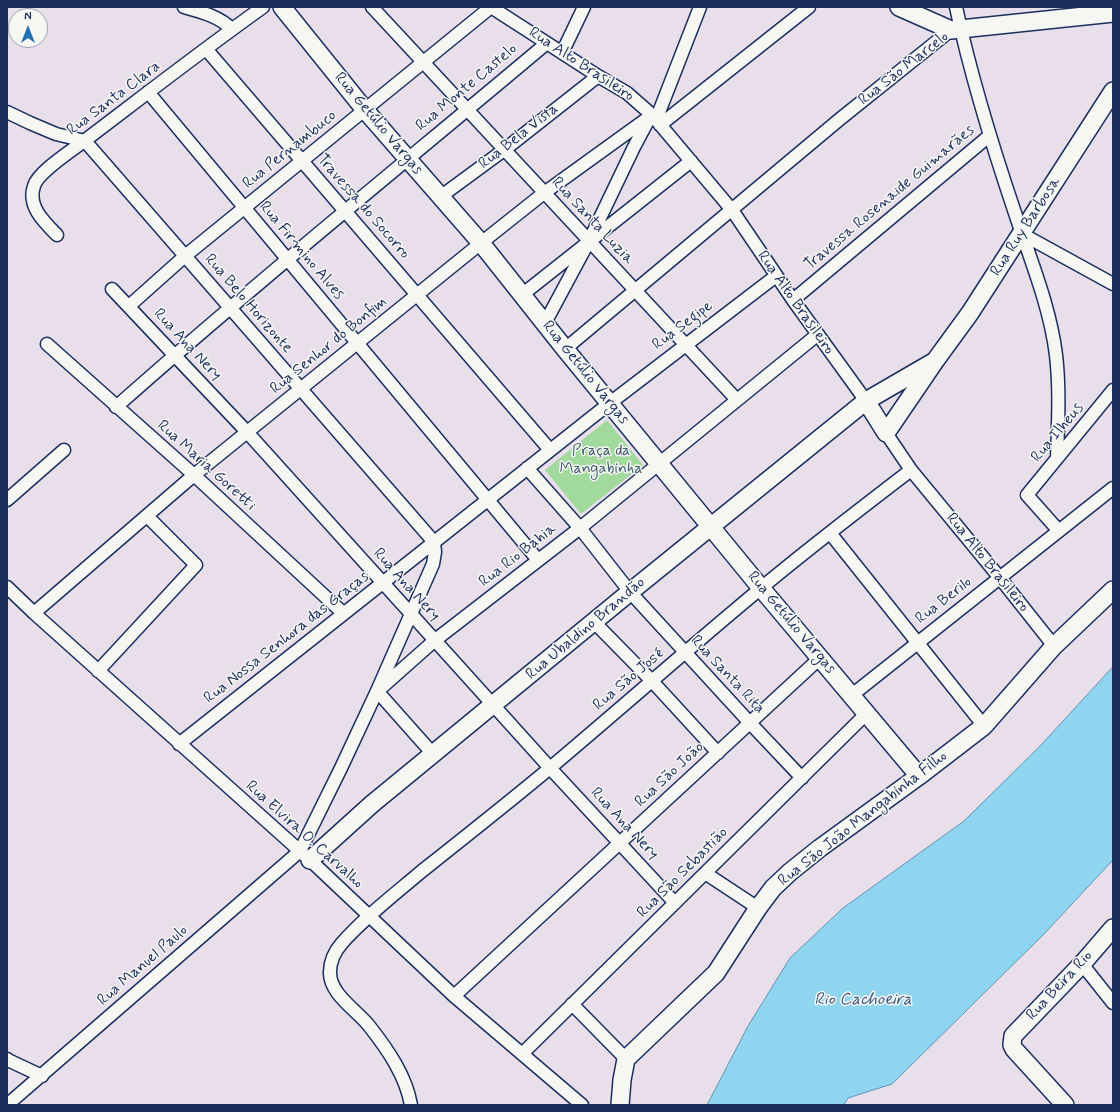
<!DOCTYPE html>
<meta charset="utf-8">
<style>
body{margin:0}
#map{position:relative;width:1120px;height:1112px;overflow:hidden;background:#e8dfea;font-family:Mynerve,sans-serif}
canvas{display:block}
.frame{position:absolute;inset:0;border:8px solid #1b2f5e;pointer-events:none}
.north{position:absolute;left:8px;top:8px;width:40px;height:40px;box-sizing:border-box;background:#f6f6f2;border:1px solid #9ea6b7;border-radius:50%;rotate:0deg;font-size:11px;font-weight:700;line-height:16px;text-align:center;color:#1b2f5e}
.north::after{content:'';display:block;margin:auto;width:14px;height:18px;background:#1f6fb2;clip-path:polygon(50% 0,100% 100%,50% 72%,0 100%)}
</style>
<div id="map">
<canvas width="1120" height="1112"></canvas>
<div class="frame"></div>
<div class="north">N</div>
</div>
<script>
const ctx = document.querySelector('canvas').getContext('2d');
ctx.lineJoin = 'round';
function fill(path, color) { ctx.fillStyle = color; ctx.fill(path, 'evenodd'); }
function strokePath(path, color, width, dash) { ctx.strokeStyle = color; ctx.lineWidth = width; ctx.lineCap = dash ? 'butt' : 'round'; ctx.setLineDash(dash || []); ctx.stroke(path); }
function write(font, color, halo, rows, align = 'center') {
  ctx.font = font + ' Mynerve,sans-serif'; ctx.lineWidth = 3; ctx.setLineDash([]); ctx.textBaseline = 'middle'; ctx.strokeStyle = halo; ctx.fillStyle = color; for (const [text, x, y, turn = 0] of rows) {
    ctx.save(); ctx.translate(x, y); ctx.rotate((+turn || 0) * Math.PI / 180); ctx.textAlign = isNaN(turn) ? turn : align; if (halo) ctx.strokeText(text, 0, 0); ctx.fillText(text, 0, 0); ctx.restore();
  }
}
fill(new Path2D(`
 M607,420L643,465L581,514L545,470Z`), '#a2d99d');
const water = new Path2D(`
 M1113,667V860L1044,934L892,1084L848,1098L844,1105H707L748,1026L790,958L843,908L964,821L1040,746Z`);
fill(water, '#8fd5f0');
strokePath(water, '#6193b6', 1);
const street = new Path2D(`
 M184,7C202,12 218,16 232,29
 M372,7L737,400
 M491,7L598,76L627,93L652,115L732,210L793,300L866,401
 M956,7C971,77 992,145 1015,213C1030,259 1050,306 1056,355C1060,389 1058,423 1057,458
 M206,49L550,450
 M562,53L584,7
 M148,92L538,560
 M7,112L30,123L56,134L85,141L434,542L435,552L433,564L377,691L341,768L300,851L7,1105
 M656,120L700,7
 M660,125L809,7
 M440,197L504,150L598,76
 M1022,234L1113,284
 M57,235C44,222 27,206 34,186C38,171 76,148 88,138C146,94 204,49 263,7
 M112,289L247,432L550,768L675,903
 M523,294L691,161
 M793,300L989,136
 M129,306L185,256L491,7
 M545,323L589,241L634,147L650,117
 M47,344L194,475L343,613
 M565,349L840,119L951,30
 M116,407C257,282 403,164 547,43
 M886,433L911,470L1000,578L1054,646
 M527,468L580,528L630,592L750,723L802,778
 M7,500L64,450
 M1059,531L1027,495L1113,390
 M830,533L984,726
 M7,587L34,613L310,860L454,996L582,1105
 M34,613L194,475L481,243L544,193L652,115
 M594,622L651,680L718,753
 M98,671L196,565L147,516
 M381,688L434,641L580,528L817,335
 M377,691L433,754
 M852,695L1113,488
 M179,744L610,403L776,276
 M705,873L758,908
 M1082,964L1113,1003
 M454,996L820,658
 M572,1004L626,1059
 M522,1054L866,714
 M7,1059L10,1061L42,1076
 M411,1105C406,1076 388,1050 370,1027C358,1011 329,994 330,972C330,961 335,951 342,943C366,916 395,894 422,871C465,837 508,803 550,768C620,709 689,648 760,589C809,548 860,509 911,470`);
const secondary = new Path2D(`
 M282,7L365,110L481,243L565,349L761,588L919,776
 M899,7L951,30L1113,13
 M866,401L886,433L935,361L970,313L1113,91
 M310,860L372,804L630,592L866,401L935,361
 M620,1105L622,1080L626,1059L716,973L758,908L773,888L790,872L820,848L919,776L984,726L1054,646L1113,590
 M1065,1105L1014,1049L1012,1045L1013,1036L1082,964L1113,928`);
strokePath(street, '#1b2f5e', 15);
strokePath(secondary, '#1b2f5e', 20);
strokePath(street, '#f6f6f2', 12);
strokePath(secondary, '#f6f6f2', 17);
write('16px', '#1b2f5e', '#f6f6f2', [
 ["Rua Alto Brasileiro",581,65,33],
 ["Rua São Marcelo",904,69,-38],
 ["Rua Monte Castelo",467,88,-40],
 ["Rua Santa Clara",114,99,-37],
 ["Rua Getúlio Vargas",378,124,50],
 ["Rua Bela Vista",519,137,-38],
 ["Rua Pernambuco",290,150,-39],
 ["Travessa Rosenaide Guimarães",890,198,-40],
 ["Travessa do Socorro",363,207,49],
 ["Rua Santa Luzia",592,221,47],
 ["Rua Ruy Barbosa",1026,227,-57],
 ["Rua Firmino Alves",301,251,50],
 ["Rua Alto Brasileiro",795,303,55],
 ["Rua Belo Horizonte",248,304,49],
 ["Rua Segipe",683,326,-37],
 ["Rua Ana Nery",187,345,47],
 ["Rua Senhor do Bonfim",329,346,-39],
 ["Rua Getúlio Vargas",585,373,51],
 ["Rua Ilheus",1058,433,-50],
 ["Rua Maria Goretti",206,466,42],
 ["Rua Rio Bahia",518,556,-38],
 ["Rua Alto Brasileiro",987,563,51],
 ["Rua Ana Nery",406,585,48],
 ["Rua Berilo",944,601,-38],
 ["Rua Getúlio Vargas",791,623,50],
 ["Rua Ubaldino Brandão",586,629,-40],
 ["Rua Nossa Senhora das Graças",287,638,-38],
 ["Rua Santa Rita",727,675,47],
 ["Rua São José",629,680,-40],
 ["Rua São João",670,775,-43],
 ["Rua São João Mangabinha Filho",863,819,-38],
 ["Rua Ana Nery",624,824,47],
 ["Rua Elvira O. Carvalho",304,835,42],
 ["Rua São Sebastião",683,873,-45],
 ["Rua Manuel Paulo",143,966,-41],
 ["Rua Beira Rio",1060,986,-47]
]);
write('16px', '#3d5a6e', '#f6f6f2', [
 ["Praça da",601,452],
 ["Mangabinha",601,470]
]);
write('italic 17px', '#385882', '#f6f6f2', [
 ["Rio Cachoeira",863,1000]
]);
</script>
